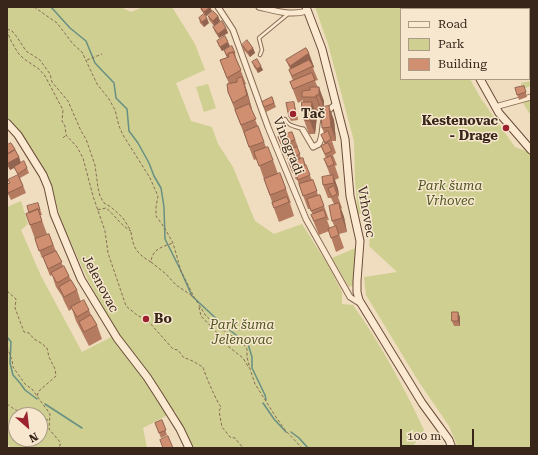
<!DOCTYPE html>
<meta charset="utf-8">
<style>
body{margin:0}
#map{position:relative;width:538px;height:455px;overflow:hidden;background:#f0dcbe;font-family:"Roboto Serif",serif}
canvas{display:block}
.frame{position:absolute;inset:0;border:8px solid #38261b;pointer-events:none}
.legend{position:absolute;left:400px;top:8px;width:130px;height:72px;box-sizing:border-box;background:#f7e7ce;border:1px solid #ab9a86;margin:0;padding:5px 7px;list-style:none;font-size:12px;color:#38261b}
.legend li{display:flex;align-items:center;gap:8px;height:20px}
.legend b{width:20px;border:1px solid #ab9a86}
.north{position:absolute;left:8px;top:407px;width:40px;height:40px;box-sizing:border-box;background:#f7e7ce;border:1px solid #ab9a86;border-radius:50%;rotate:152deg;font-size:11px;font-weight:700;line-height:16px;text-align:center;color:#38261b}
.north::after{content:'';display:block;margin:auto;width:14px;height:18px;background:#9d222f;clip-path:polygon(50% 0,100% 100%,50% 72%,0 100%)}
.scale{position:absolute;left:400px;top:429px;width:74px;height:18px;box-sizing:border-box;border:2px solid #38261b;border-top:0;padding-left:5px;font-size:12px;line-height:14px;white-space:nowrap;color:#38261b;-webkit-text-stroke:3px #f7e7ce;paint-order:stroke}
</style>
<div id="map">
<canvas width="538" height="455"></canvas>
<div class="frame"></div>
<ul class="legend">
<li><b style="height:5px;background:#fbead1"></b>Road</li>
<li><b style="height:11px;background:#cecf91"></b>Park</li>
<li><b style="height:11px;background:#d18f71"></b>Building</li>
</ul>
<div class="north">N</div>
<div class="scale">100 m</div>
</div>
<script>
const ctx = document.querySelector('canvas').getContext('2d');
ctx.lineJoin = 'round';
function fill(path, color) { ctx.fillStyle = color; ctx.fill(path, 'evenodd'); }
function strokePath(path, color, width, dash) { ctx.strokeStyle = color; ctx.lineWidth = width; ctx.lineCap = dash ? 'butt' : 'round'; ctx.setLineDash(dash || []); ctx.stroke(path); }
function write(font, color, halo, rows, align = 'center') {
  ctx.font = font + ' "Roboto Serif",serif'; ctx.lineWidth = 3; ctx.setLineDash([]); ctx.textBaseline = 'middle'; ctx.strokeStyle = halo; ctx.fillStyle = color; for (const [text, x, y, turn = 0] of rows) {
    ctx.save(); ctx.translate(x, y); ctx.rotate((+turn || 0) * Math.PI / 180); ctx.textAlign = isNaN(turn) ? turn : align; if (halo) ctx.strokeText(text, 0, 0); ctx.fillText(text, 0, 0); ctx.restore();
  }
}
fill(new Path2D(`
 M7,7H121L131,12L143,7H172L195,44L205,70L176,83L191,121L212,127L218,144L233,167L255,221L274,234L302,224L328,265L342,292V304L353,305C381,345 403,385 424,430L412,448H193L175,411L143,428L147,448H12L7,444V207L21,201L28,224L21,230L41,276L82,352L117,334L88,280L62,223L50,181L38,158L19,130L7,118ZM16,415H40V439H16Z
 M315,7H445V9H401V79H470L480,97L515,147L531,153V448H472L467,445H457L449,426L417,379L366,295L364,277L397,272L369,246L372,215L358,214L355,179L354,141L328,44Z
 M482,7H531V23L529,25V9H482Z
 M529,48H531V86L522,89L521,83L531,81L529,75Z
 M208,84L216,108L204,112L196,87Z
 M531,100V116L523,103Z
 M358,247L354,285L349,287L332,258Z`), '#cecf91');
strokePath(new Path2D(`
 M51,7L70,28L86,41L95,63L114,83L116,98L127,109L129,131L138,143L149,163L154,176L161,188L164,207L165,239L180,269L192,296L223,325L248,344L252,357V368L265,395L266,400
 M7,337L11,342L10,363L13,375L20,383L25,390L37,399
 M263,403L274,419L286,432
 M45,404L82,428
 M291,432L299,438L308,448`), '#689082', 1.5);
const lane = new Path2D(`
 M260,55L262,50L259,38L288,14
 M285,119C289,127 295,126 303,129`);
const street = new Path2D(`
 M218,7L233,30L268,127L306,219L350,297L361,304
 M259,7C276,11 290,16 307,11
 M495,107L531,97
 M303,130L313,147L319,144C326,130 318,116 335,105`);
const secondary = new Path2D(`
 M306,7L322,49L345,139L350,196L360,241L357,281V292L359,300L422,403L449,440L452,448
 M452,7V9
 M480,79L499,113L531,150
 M7,123L18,135L43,175L48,187L54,214L81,279L117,338L147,377L158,394L180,429L189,448`);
strokePath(lane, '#8a6c56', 4.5);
strokePath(street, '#8a6c56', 7);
strokePath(secondary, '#6b4d39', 9);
strokePath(new Path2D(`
 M34,7L57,23L73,44L82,52L97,84L109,99L115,110L119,126L123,135L150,178L158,196L156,207V216L164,227L173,243L181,271L194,297L206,316L220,328L243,343L247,349V357L250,369L255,384L276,417L285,430L302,448
 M7,29L12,31L17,37L26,51L40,60L50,74L52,82L68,101L81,131L86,139L95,165L98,188L100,196L104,203L111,207L123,218L131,231C121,226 115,215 106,208L97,210
 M7,30L10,39L18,53L24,59L39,69L45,76L63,110L62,121L65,126L66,135L77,147L83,158L93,196L105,231L108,253L126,306L137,315L148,321L173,349L178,350L184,358C191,359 197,364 203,367C204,372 217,403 221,407L219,411L222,427L230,437L235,438L243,448
 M87,60L102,54
 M63,138L66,135
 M131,232C133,248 137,254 151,262C152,249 162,247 173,243
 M151,262L166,274L176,285L194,297
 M7,291L16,299L15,308L24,332L29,333L34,339L41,343L47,348L49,357L55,369L56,376L39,391L37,396
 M199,307L201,316L222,338L229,347L243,358L249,368
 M7,347L12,360L13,367L25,384L32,389L50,414L49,429L60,442V446L58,448
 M7,404L14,409L27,415
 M40,419L49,420`), '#8a6c56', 1, [3, 2]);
strokePath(lane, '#fbead1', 2.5);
strokePath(street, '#fbead1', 5);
strokePath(secondary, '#fbead1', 7);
fill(new Path2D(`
 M200,7H210L212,11L206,16L201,10Z
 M208,16H218L220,21L215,26L226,28L228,33L219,38L215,32L213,27L214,26L209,20Z
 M199,18L209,23L204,27L200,23Z
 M217,41L230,46L225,49L235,53L236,57V58L246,84L245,85L252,109H251L266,147L273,160L278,174L286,189L291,203H290L294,216L279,222L272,203V202L264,179L257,159L254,160L228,92L229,84L220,60L227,58L224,50L222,51L219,46Z
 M242,45L253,48L255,53L250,57L243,49Z
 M306,48L314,67L313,68L318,80L315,81L324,101V106L334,120L336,141H332L336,153L333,155L337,165L335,166L339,178L335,180L338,189L339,196L338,197L342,208L341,209L344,217L347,232L339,234L344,248L336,252L329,231L319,235L311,215H313L310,209H308L297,179L296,180L287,157L297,147L301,158L305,165L312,180H313L318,195H320L329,220H327L330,228L335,227L332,221L334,204L331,198H328L323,185L330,175L324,159L326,158L321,146L325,145L321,135L324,133L322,128V108H321V111H315L317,116L315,134H309L304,120V116L302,108L303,102V100L298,103L290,82L293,81L289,70L290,69L286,60Z
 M252,62L263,70L258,73L254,67Z
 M524,86L527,97L519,100L515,88Z
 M272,97L276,107L266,112L262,102Z
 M295,107L298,120L291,121L289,117Z
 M292,132L298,147L284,151L278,137Z
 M7,145L15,149L19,157L21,163L27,168L29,173L20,178L26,193L11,200L7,192V184L10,183L18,175L14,168L10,170L7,165Z
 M38,203L42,215H40L47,234L35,239L26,214L29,213Z
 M49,234L56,251L63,266L69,276L71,280L77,290L81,302L89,310L91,315L97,325L102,339L89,346L76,321L72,309L69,311L64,301L62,296L56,287L52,275L50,276L43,257L42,258L35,239Z
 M460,317V326H454L452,321Z
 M162,420L167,435L161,438L155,423Z`), '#b47b61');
fill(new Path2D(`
 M210,7L212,11L206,16L204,12Z
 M218,16L220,21L214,26L213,21Z
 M207,18L209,23L204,27L202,22Z
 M226,28L228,33L219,38L218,34Z
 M228,42L230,46L222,51L220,47Z
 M253,48L255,53L250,57L248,52Z
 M309,53L314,67L313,68V66L294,75L290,66Z
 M261,66L263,70L258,73L257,69Z
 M242,77L247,91L252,109L247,95Z
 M319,87L324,101V108L319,95Z
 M316,95L321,108V111L316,97Z
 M294,102L295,107L298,120L296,115Z
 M312,102L317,116L315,134L310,121Z
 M329,106L334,120L336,141L331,127Z
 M19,157L21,164L10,170L8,163Z
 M333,175L338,189L339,196L334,183Z
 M339,203L344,217L347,232L342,218Z
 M458,312L460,317V326L458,321Z`), '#92644f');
const building = new Path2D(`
 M201,7H210L204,12Z
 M213,11L218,16L213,21L208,16Z
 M204,14L207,18L202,22L199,18Z
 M222,21L226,28L218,34L213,27Z
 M225,36L228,42L220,47L217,41Z
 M247,40L253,48L248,52L242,45Z
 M232,46L235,53H234L233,52L228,54V56H227L224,50Z
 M306,48L309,53L290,66L286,60Z
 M233,52L241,70L227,78L220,60L229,57L228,54Z
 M257,59L261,66L257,69L252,62Z
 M309,60L313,66L292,76L289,70Z
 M312,73L315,80L293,89L290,82Z
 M242,77L247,95L233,103L228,92L227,84L237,82V79Z
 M524,86L526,92L517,95L515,88Z
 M310,87H319V95H316V97H302V91L310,90Z
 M272,97L274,103L264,107L262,102Z
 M294,102L296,115L289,117L286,103Z
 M302,102H312L310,121L304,120L305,108H302Z
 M249,104L256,119L241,125L235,110Z
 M329,106L331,127L322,128L321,113H323L322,107Z
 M258,126L264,142L249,147L244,132Z
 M328,131L331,139L325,143L321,135Z
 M292,132L295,140L281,144L278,137Z
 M11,143L15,149L7,154V145Z
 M328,143L332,151L325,154L321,146Z
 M268,147L273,160L259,166L254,152Z
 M297,147L300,154L288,159L285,152Z
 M15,150L19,157L8,163L7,162V155Z
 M331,156L334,164L328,167L324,159Z
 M303,158L305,165L294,170L295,172L293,173L289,163Z
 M24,161L27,168L18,174L14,167Z
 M306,165L310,175L298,180L294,170Z
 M280,173L286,189L270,195L264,179Z
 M18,175L23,186L8,193L7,191V184L10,183L8,180Z
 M333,175L334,183L323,185L322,177Z
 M313,180L317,191L303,196L299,184Z
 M334,186L337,194L332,197L328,189Z
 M320,195L324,206L311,211L307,199Z
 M287,197L289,202L274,208L272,203Z
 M38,203L40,210H38V209L29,213L27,206Z
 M339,203L342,218L332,221L329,206Z
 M38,209L42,221L30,225L26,214Z
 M324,210L326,217L314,221L311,215Z
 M336,226L339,235L331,238L328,229Z
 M49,234L53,245L39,251L35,239Z
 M56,251L62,262L48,269L43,257Z
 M64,266L69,276L57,283L51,273Z
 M71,280L77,290L64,297L59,287Z
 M84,300L89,310L77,317L71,307Z
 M452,312H458V321H452Z
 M91,315L97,325L84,332L79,322Z
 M162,420L166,430L159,433L155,423Z
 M168,436L173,448H163L160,440Z`);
fill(building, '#d18f71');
strokePath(building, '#92644f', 1);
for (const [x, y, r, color] of [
 [293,114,4,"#9d222f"],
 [506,128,4,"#9d222f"],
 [146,319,4,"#9d222f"]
]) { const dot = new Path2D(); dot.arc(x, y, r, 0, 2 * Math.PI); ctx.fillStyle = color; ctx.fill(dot); strokePath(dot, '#f7e7ce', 1.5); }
write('bold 13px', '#38261b', '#f7e7ce', [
 ["Tač",301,114],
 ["Kestenovac",498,121,"right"],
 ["- Drage",498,136,"right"],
 ["Bo",154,319]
], 'left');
write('13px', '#38261b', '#f7e7ce', [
 ["Vinogradi",288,146,68],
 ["Vrhovec",366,212,80],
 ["Jelenovac",100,284,62]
]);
write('italic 13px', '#4e5620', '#f7e7ce', [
 ["Park šuma",450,186],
 ["Vrhovec",450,201],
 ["Park šuma",242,325],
 ["Jelenovac",242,340]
]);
</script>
